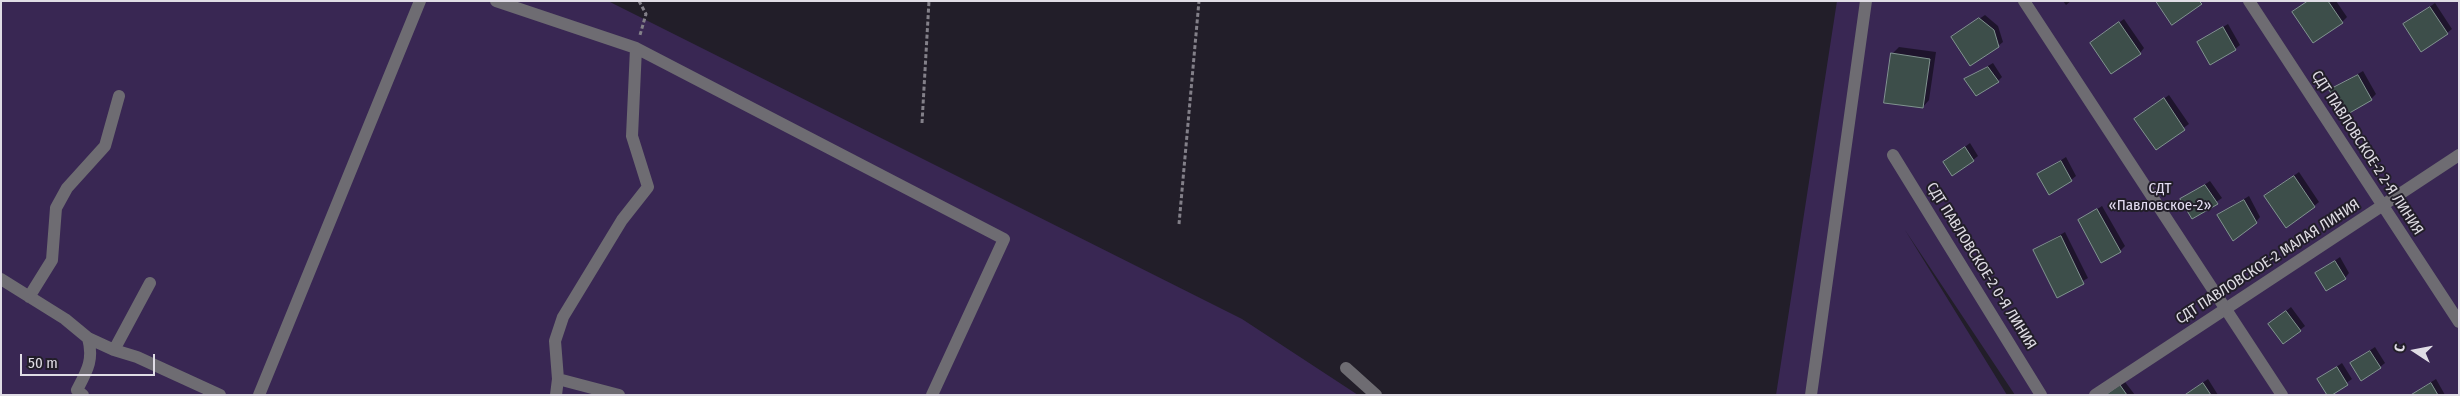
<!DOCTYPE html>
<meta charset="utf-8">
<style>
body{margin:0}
#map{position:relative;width:2460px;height:396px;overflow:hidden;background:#221e29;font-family:"Fira Sans Condensed",sans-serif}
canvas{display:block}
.frame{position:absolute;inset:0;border:2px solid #e0dde5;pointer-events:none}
.north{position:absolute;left:2390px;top:326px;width:50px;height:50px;-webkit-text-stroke:4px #221e29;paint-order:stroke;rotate:281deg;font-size:14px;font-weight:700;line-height:20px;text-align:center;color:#e0dde5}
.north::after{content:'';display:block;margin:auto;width:18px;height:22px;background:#e0dde5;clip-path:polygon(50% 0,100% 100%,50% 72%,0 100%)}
.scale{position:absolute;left:20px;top:354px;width:135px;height:22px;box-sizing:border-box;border:2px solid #e0dde5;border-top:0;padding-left:6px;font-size:15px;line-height:18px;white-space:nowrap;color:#e0dde5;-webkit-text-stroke:4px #221e29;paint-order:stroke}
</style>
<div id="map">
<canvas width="2460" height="396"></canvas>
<div class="frame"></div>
<div class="north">С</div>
<div class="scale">50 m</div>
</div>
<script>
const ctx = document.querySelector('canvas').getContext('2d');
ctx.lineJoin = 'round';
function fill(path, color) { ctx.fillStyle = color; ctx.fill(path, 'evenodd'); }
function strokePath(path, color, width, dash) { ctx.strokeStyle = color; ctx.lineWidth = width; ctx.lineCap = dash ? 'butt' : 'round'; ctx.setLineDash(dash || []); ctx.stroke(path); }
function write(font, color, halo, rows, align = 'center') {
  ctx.font = font + ' "Fira Sans Condensed",sans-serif'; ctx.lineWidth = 4; ctx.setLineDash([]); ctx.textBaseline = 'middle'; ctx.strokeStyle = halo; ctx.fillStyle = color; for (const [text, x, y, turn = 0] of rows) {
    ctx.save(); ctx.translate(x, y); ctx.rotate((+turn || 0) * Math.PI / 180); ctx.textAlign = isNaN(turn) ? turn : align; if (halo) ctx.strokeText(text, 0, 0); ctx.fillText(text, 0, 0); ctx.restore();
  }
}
fill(new Path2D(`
 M1,1H608L1242,319L1358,395H1Z
 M1837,1H2459V395H2015L1905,230L2007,395H1776Z`), '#392753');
fill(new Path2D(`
 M2063,1H2071L2066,5Z
 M2308,1H2336L2347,17L2342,22L2294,12Z
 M2435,3L2452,29L2447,33L2405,25Z
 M1985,15L1998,26L2003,42L1998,46L1952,37Z
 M2124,19L2144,48L2140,53L2091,43Z
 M2228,24L2240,45L2235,49L2199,42Z
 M1899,47L1936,52L1929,100L1923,107L1892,54Z
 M1993,63L2002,77L1998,81L1966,79Z
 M2363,71L2376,94L2371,99L2331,90Z
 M2169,95L2189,124L2156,148L2136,119Z
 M1970,143L1978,156L1973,160L1945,162Z
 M2066,157L2076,176L2071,180L2039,174Z
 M2299,172L2319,202L2314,206L2271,192Z
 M2210,181L2222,198L2193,218L2182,200Z
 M2249,196L2260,217L2256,222L2218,215Z
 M2102,206L2125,246L2120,251L2079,221Z
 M2065,232L2088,278L2057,296L2034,250Z
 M2340,257L2349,273L2345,278L2316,274Z
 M2291,307L2305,326L2300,330L2275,320Z
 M2375,347L2385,363L2380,367L2351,363Z
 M2342,363L2352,379L2329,395L2319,379Z
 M2208,379L2218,395H2185L2186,394Z
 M2436,379L2445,395H2413L2417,391Z
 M2125,382L2135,395H2106Z`), '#0007');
const building = new Path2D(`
 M2156,1H2199L2202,4L2172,25Z
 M2308,1H2328L2343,23L2313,43L2292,12Z
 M2430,7L2448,34L2421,52L2403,24Z
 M1979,18L1994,30L1999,47L1970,66L1951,37Z
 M2119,22L2141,54L2111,74L2090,43Z
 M2223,27L2236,50L2210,65L2197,42Z
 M1891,53L1930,59L1923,108L1884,103Z
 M1988,67L1999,82L1976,96L1964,79Z
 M2358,75L2372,100L2346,115L2329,90Z
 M2164,98L2185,130L2156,150L2134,119Z
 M1965,147L1974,161L1952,176L1943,162Z
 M2061,161L2072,181L2049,195L2037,174Z
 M2294,176L2315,207L2286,228L2264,196Z
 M2205,185L2218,204L2192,219L2180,199Z
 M2244,200L2257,223L2233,241L2217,215Z
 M2097,209L2121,252L2101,263L2078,220Z
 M2061,236L2084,284L2057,298L2033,250Z
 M2335,261L2346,279L2326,291L2315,273Z
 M2286,311L2301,331L2283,344L2268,324Z
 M2370,351L2381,368L2361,381L2350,363Z
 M2337,367L2348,385L2332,395H2327L2317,379Z
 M2203,383L2211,395H2185Z
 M2431,383L2438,395H2411Z
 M2120,385L2127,395H2106Z`);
fill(building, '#3d4e4a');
strokePath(building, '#819490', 1);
strokePath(new Path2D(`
 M639,1L646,14L640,35
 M922,123L929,1
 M1179,224L1199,1`), '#838089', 3, [4, 2.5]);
strokePath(new Path2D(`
 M496,1L636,48L1004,239L932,395
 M2024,1L2282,395
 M2249,1L2459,322
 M1893,155L2041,395
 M1,279L65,319L88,338L114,350L137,357L220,395
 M29,297L52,260L56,208L67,188L105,146L119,96
 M114,350L150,283
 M1346,368L1376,395
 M558,379L619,395
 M83,395L77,390C87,371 94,360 88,338
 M259,395L420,1
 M556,395L558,379L555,341L563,317L622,220L648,187L632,136L636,48
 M1811,395L1866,1
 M2095,395L2459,155`), '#6e6c72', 12);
write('15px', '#e0dde5', '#221e29', [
 ["СДТ ПАВЛОВСКОЕ-2 2-Я ЛИНИЯ",2367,153,57],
 ["СДТ ПАВЛОВСКОЕ-2 МАЛАЯ ЛИНИЯ",2268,262,-33],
 ["СДТ ПАВЛОВСКОЕ-2 0-Я ЛИНИЯ",1981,266,58]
]);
write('15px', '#e4ddf2', '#221e29', [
 ["СДТ",2160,189],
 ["«Павловское-2»",2160,206]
]);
</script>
